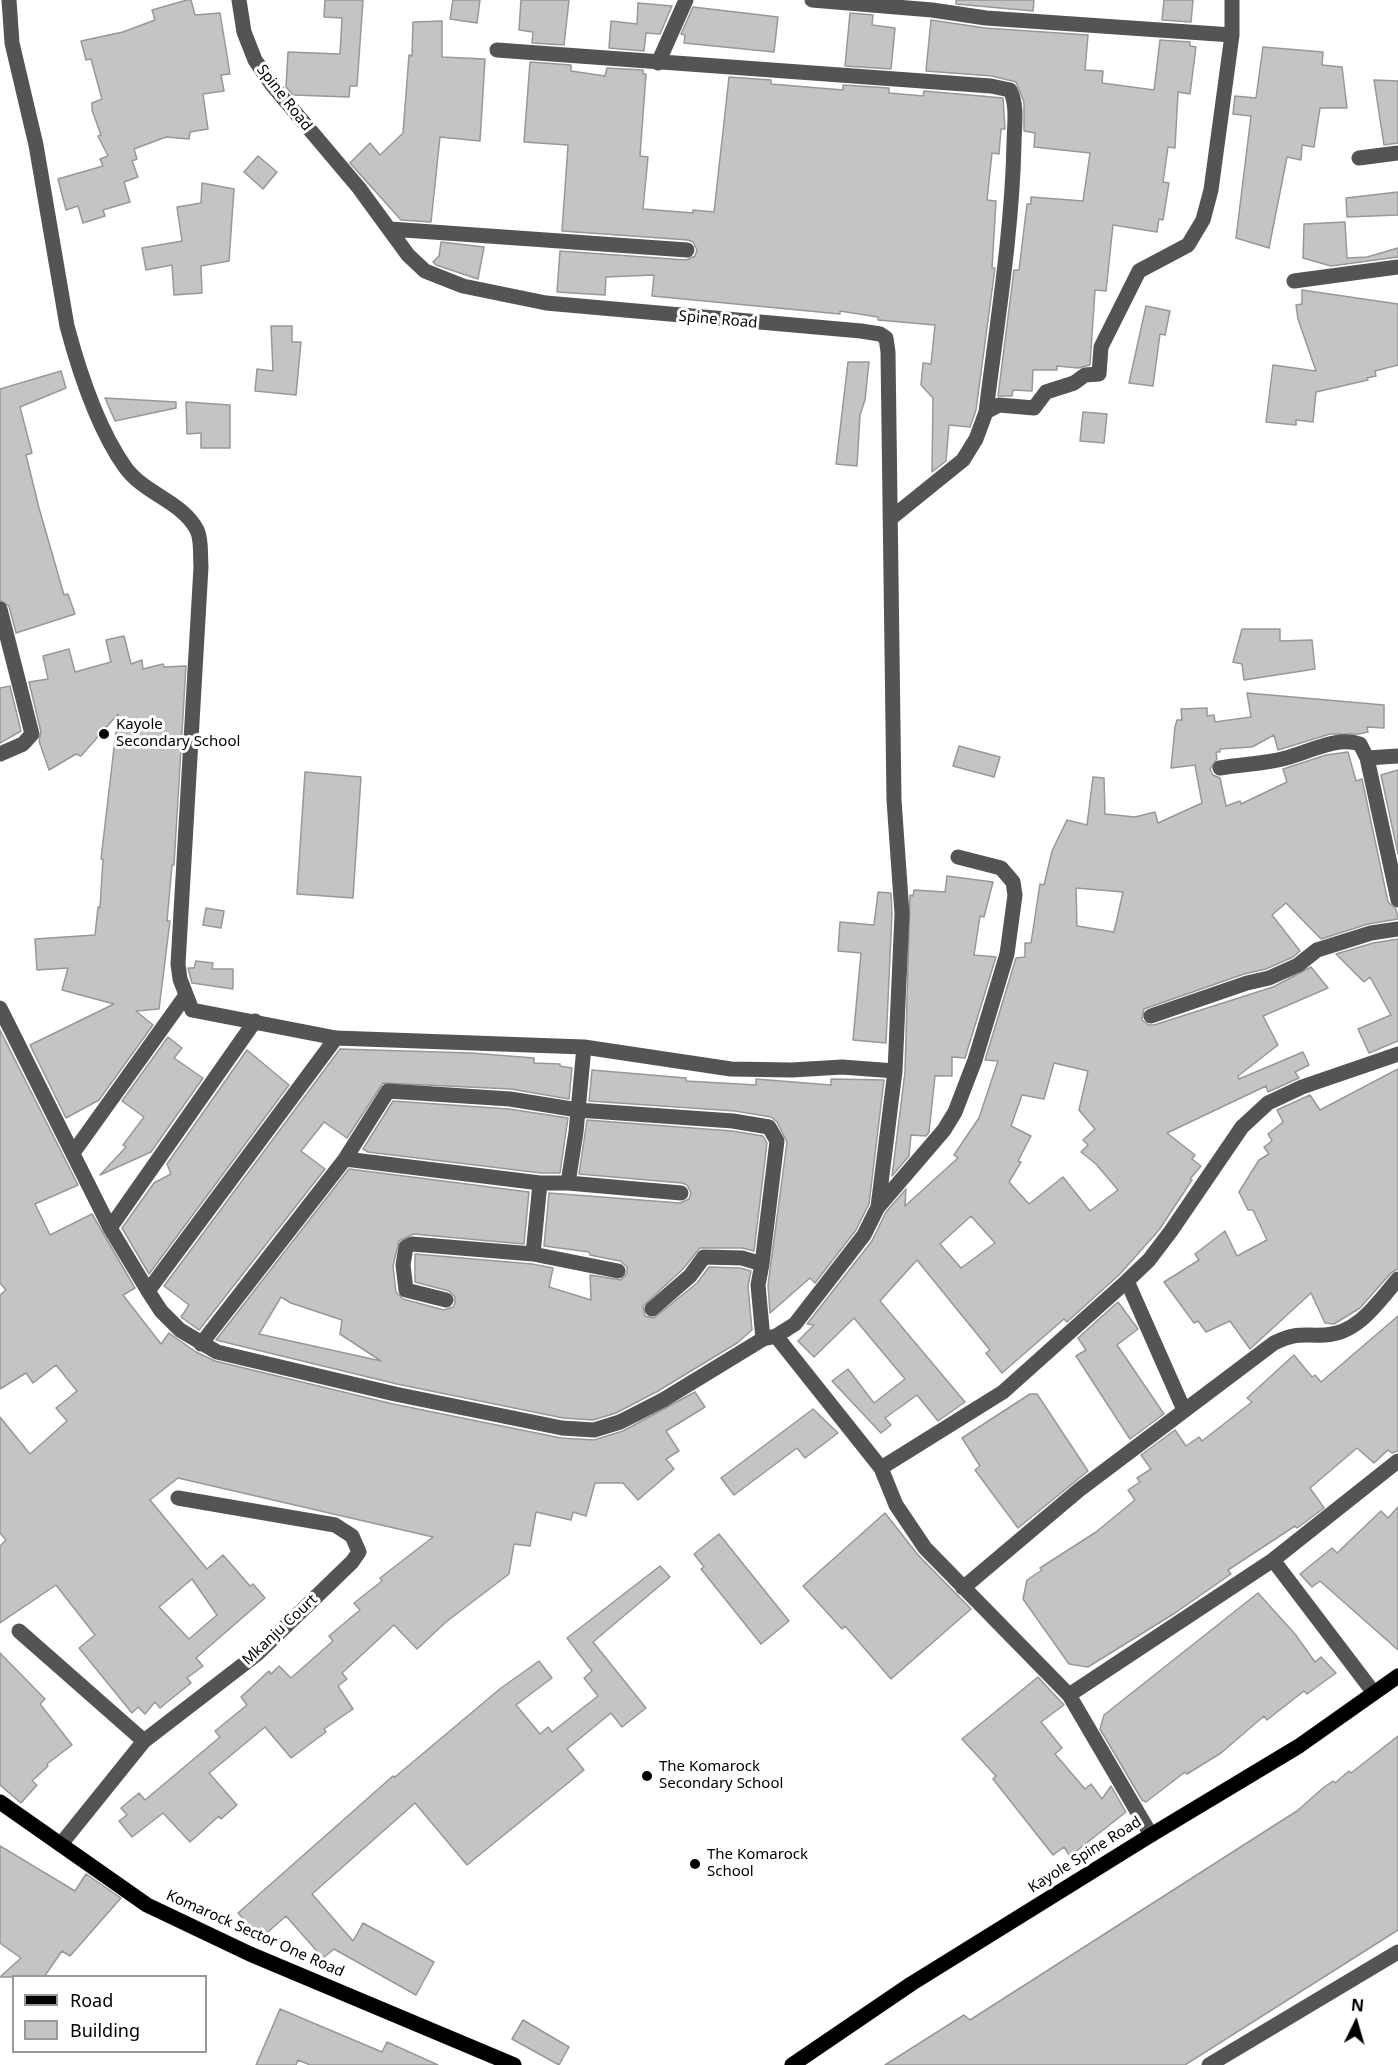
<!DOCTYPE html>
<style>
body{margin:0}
#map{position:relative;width:1398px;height:2065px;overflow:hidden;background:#fff;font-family:"Noto Sans",sans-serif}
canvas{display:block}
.legend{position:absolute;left:12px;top:1975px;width:195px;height:78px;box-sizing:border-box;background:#fff;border:2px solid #999;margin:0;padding:8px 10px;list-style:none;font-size:18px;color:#000}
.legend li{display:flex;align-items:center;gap:12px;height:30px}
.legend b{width:30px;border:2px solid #999}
.north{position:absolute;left:1326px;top:1993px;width:60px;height:60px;-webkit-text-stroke:4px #fff;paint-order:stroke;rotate:5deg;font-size:16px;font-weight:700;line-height:24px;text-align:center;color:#000}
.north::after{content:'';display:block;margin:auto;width:21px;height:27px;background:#000;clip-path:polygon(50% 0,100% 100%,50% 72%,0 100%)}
</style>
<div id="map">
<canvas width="1398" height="2065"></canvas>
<ul class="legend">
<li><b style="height:8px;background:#000"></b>Road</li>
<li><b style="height:16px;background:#c4c4c4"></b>Building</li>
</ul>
<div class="north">N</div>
</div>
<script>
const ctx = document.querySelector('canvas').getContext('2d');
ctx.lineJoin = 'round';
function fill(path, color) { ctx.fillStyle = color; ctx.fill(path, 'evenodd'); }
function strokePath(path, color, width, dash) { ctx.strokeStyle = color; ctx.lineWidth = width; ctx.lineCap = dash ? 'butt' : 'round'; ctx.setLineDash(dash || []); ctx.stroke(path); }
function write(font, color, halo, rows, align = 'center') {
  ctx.font = font + ' "Noto Sans",sans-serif'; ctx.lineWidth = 6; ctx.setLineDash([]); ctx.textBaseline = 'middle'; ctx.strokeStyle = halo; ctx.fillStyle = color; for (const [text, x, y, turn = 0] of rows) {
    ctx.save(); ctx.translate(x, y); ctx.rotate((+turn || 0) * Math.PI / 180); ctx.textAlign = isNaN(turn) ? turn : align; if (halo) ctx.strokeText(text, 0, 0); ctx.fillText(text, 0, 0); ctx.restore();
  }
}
const building = new Path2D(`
 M187,0H191L195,15L220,13L230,74L221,75L224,91L203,94L208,129L190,132L189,139L166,137L134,149L137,159L132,161L138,177L124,182L130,202L103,210L105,216L83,223L78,206L66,210L58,179L103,166L100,159L108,156L98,136L101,135L92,110V103L102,99L91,59L86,60L81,41L123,32L155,20L152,10Z
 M325,0H363L357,86H350L349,97L293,95L286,87L288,52L340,54L342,18L324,17Z
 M453,0H480L477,23L450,19Z
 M521,0H569L564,45L532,43L533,32L519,30Z
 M956,0H1034L1033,11L956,4Z
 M1164,0H1193L1191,22L1162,20Z
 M638,3L672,6L660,34L646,33L644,51L609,48L611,21L637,24Z
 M693,7L778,17L774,52L684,43L685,35L681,34Z
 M850,13L873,15L872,25L895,28L891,69L845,66Z
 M931,20L985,28L1088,35L1085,70L1103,71L1102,83L1154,90L1160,40L1190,42V46L1196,47L1190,94L1178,92L1175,148L1168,147L1163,182L1169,183L1163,220L1159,219L1157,232L1113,225L1106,291L1095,290L1090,365L1078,368L1057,366V370H1033L1032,391L1013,390L1012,396H998L1014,270H1019L1027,204H1031V197L1083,201L1090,153L1034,147L1035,133L1024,131V102L1016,82L992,76L926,71Z
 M442,21V57L485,59L480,141L440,137L431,222L401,220L350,163L370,143L380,155L403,133L409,55L412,56L413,22Z
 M1263,47L1323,52L1322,65L1342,67L1347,108H1320L1314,147L1302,145L1301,160L1287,157L1269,248L1236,238L1251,116L1233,114L1235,96L1256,98Z
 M530,62L571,65V71L605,76L607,68L643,70V74H646L640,156L648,157L643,209L693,213V210L714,212L729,77L771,80V84L843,90V85L889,88V93L923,96L924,91L1003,98L1005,129H1001L999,154L992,153L987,200L996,201L992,268H995L976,410L970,427L949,425L946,461L932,472L933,398L921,385L923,363L931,364L935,325L878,320V317L840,311V314L652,296L654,275L606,277L605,295L557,292L560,251L686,260L695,256L697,250L693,242L688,240L562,231L568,145L524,142Z
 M1374,80L1398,81V143L1384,145Z
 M258,156L277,172L263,189L244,172Z
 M202,183L234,189L229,261L201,266L202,293L174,295L172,265L146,270L142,248L182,241L177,207L201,203Z
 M1398,192V215L1347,217L1346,198Z
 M1345,222L1347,258L1367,257L1398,248V257L1331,266L1303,258L1304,224Z
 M441,242L484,247L478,279L436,265L433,262L439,256Z
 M1302,290L1398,304V365L1375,371L1376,376L1367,378L1368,380L1316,392L1313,422L1296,420V425L1266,422L1273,365L1316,371L1298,319L1296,305L1302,304Z
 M1146,306L1170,311L1165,335L1160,334L1153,386L1129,383Z
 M271,326H292V342H301L296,395L255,391L257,369L273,371Z
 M848,362H869L865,400L860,415L857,466L836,464Z
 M61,371L66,388L20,407L32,453L26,455L39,508L64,595L68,594L75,614L16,633L9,606L0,600V389Z
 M105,398L176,402V408L115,421Z
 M186,402L230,405V448H201V433L187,434Z
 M1083,412L1107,414L1104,443L1080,441Z
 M1242,629H1280V641L1312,640L1315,669L1244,680L1242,664L1233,662Z
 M124,636L131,664L142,660L143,669L163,664L164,667L186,666L174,865H172L167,921H170L159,1009L136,1011L153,1025L99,1100L66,1118L30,1045L114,1004L62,990L68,968L37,970L35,939L95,935L98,907L100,908L103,859H101L118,714L81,756L76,754L49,770L39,741L41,732L29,682L48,679L43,656L69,649L75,672L111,662L106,640Z
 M10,686L21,731L0,743V688Z
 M1247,693L1384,705V728L1367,727L1368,732L1359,734H1330L1278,750L1274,735L1252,747L1220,749V752H1216L1217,759L1210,769L1213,775L1220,778L1226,806L1240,801L1241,804L1287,782L1283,769L1326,755L1348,752L1356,781L1362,779L1388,902L1396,909L1398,919L1368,924L1321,939L1286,903L1272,915L1300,951L1293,957L1266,969L1244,974L1144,1009L1142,1020L1149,1025H1154L1273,987L1311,967L1328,988L1263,1016L1278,1045L1238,1076L1239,1079L1303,1052L1309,1065L1295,1072L1299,1078L1268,1092L1266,1086L1167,1133L1195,1155L1192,1159L1201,1166L1190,1179L1192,1180L1159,1230L1120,1274L1067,1322L1064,1319L1002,1373L986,1353L990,1350L917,1260L880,1301L965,1402L938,1421L917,1395L885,1418L891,1425L881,1433L832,1381L848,1369L874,1403L905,1379L854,1318L814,1357L798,1341L814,1325L807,1324L872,1241L886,1212L906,1189L905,1206L958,1158L954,1155L979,1118L998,1061L985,1060L1016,958L1025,957V943H1031L1040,884L1044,885L1052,851L1067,820L1087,825L1093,777L1104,778L1105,814L1135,817L1155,812L1158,823L1202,803L1195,765L1171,768L1175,727L1177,720H1182L1181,709L1207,708V716L1214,715L1215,722L1251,717ZM1076,888L1123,892L1114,932L1077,926ZM1054,1063L1088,1071L1079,1110L1095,1129L1083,1140L1088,1145L1081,1152L1096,1164L1118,1190L1090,1211L1063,1177L1029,1204L1009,1182L1021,1162L1018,1161L1031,1136L1011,1126L1022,1095L1044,1099ZM971,1216L995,1243L961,1268L940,1244Z
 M959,746L1000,757L994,777L953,766Z
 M1398,770V854L1381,775Z
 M305,772L361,777L353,898L297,894Z
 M947,876L993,882L984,917L980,916L974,955L996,957L965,1058L952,1057V1076H935L929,1132L926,1136L911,1135L909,1156L892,1176L905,1072L910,895L913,896L914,890L945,892Z
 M878,892L891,893L892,914L886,1043L853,1040L861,953L838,951L840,922L874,925Z
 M206,908L224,911L221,928L203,925Z
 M1398,939V1041L1369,1053L1358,1029L1391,1015L1370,977L1364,982L1336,954L1373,943Z
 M196,961L213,963L212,969H233V989L192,983L188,968H194Z
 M0,1030L78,1185L35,1204L50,1235L92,1214L135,1288L123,1295L161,1344L169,1333L196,1352L215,1361L393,1404L561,1438L594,1440L623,1431L695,1392L705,1407L666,1431L679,1451L666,1459L674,1469L638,1500L623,1483H595L586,1516L573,1512L571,1520L536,1512L530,1546L514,1544L509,1574L446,1622L417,1649L394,1625L342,1673L347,1679L338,1686L353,1709L324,1729L326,1732L291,1758L265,1727L213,1770L209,1773L237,1805L221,1819L219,1816L190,1842L163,1813L132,1837L119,1821L127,1815L121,1808L139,1793L145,1800L220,1737L215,1731L247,1705L241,1697L269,1671L271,1674L279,1666L291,1678L333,1641L329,1636L360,1610L354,1603L382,1581L380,1578L433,1537L178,1478L150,1500L207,1569L223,1555L250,1586L253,1584L265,1598L196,1658L203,1666L187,1678L191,1683L160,1708L155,1702L145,1714L138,1707L132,1713L79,1648L95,1635L56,1585L0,1623V1546L6,1540L0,1533V1417L30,1454L67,1421L56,1408L77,1391L56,1365L33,1383L26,1373L0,1389V1295L6,1290L0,1283ZM192,1579L217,1615L189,1639L159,1607Z
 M168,1037L182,1048L174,1058L203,1078L151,1152L100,1175L126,1147L123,1145L144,1117L122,1101Z
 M340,1049L471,1053L534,1058V1063L560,1064V1066L572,1068L569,1099L511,1089L383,1083L347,1138L324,1122L301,1151L325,1169L199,1330L181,1317L189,1305L164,1286Z
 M247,1050L289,1085L149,1274L122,1228L154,1183L171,1174L167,1164Z
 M1398,1069V1269L1391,1273L1360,1308L1334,1324L1325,1323L1311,1293L1250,1349L1230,1321L1206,1332L1198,1321L1194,1323L1164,1282L1199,1260L1195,1254L1225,1231L1237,1256L1267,1240L1253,1210H1248L1239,1192L1259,1160L1269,1154L1264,1147L1272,1141L1268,1134L1283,1122L1277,1110L1310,1095L1320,1110Z
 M592,1070L686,1078V1081L756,1085V1079L831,1085V1079L884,1080L869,1204L856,1230L815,1283L810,1278L770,1313L768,1285L787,1142L777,1122L771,1117L735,1111L589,1101Z
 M393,1101L509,1109L568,1118L560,1173H541L368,1152L363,1149Z
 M587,1120L732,1131L763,1136L767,1143L754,1251L742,1248H700L683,1269L643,1306L645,1316L654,1318L697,1283L709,1267L740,1268L751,1271L748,1286L752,1330L737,1343L658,1391L616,1413L593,1420L563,1418L397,1384L216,1340L349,1169L529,1192L524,1244L413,1234L399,1241L393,1266L396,1292L403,1299L444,1310L453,1307L455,1303V1297L449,1291L415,1282V1254L532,1264L553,1268L549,1287L591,1300L590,1275L621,1280L627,1273V1267L620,1261L590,1255L589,1252L544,1246L549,1193L680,1203L689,1199L691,1193L687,1185L682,1183L579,1174ZM281,1297L291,1303L342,1320L340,1334L381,1361L259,1334Z
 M1118,1302L1138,1329L1117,1345L1164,1414L1130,1439L1076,1356L1086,1350L1078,1338Z
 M1398,1316V1451L1392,1453L1388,1450L1374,1463L1357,1448L1310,1488L1324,1508L1300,1526L1297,1528L1295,1526L1228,1570L1231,1574L1175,1613L1088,1667L1069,1664L1023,1599L1027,1580L1042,1570L1040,1568L1096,1532L1135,1500L1128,1490L1140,1482L1137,1478L1151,1469L1141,1455L1175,1430L1186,1446L1199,1437L1202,1441L1252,1402L1247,1398L1294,1355L1312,1377L1315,1375L1321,1382Z
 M1030,1394H1037L1088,1471L1018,1528L975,1470L980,1466L962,1438Z
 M813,1409L838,1433L805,1458L797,1448L734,1495L721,1478Z
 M1398,1507V1650L1320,1581L1312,1587L1300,1574L1332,1548L1337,1553L1381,1511L1388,1518Z
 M885,1513L918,1555L971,1609L891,1679L845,1626L842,1629L803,1586Z
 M719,1534L789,1621L761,1644L701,1569L704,1567L694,1554Z
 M660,1566L670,1577L593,1642L646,1708L622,1727L611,1713L567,1749L584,1770L467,1865L415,1803L312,1894L353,1941L363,1923L434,1962L416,1995L334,1949L323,1958L286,1916L261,1938L238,1913L393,1776L395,1777L501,1688L539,1661L552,1678L516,1705L540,1734L548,1727L552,1732L598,1696L584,1678L592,1671L567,1638Z
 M1258,1593L1295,1634L1315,1662L1321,1657L1336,1673L1307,1694L1304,1691L1267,1720L1264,1716L1221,1753L1187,1774L1185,1772L1146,1802L1142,1800L1100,1729L1104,1715Z
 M0,1653L45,1699L40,1704L72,1745L47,1764L48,1766L32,1781L37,1785L21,1803L0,1785Z
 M1038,1677L1064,1705L1041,1722L1062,1748L1055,1754L1085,1789L1091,1784L1102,1799L1111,1786L1126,1812L1070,1856L1064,1847L1053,1855L993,1779L996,1776L962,1739Z
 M1398,1736V1930L1185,2065H885L964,2015L970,2020L1253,1839L1297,1811L1323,1788L1333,1781L1335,1783L1349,1771L1351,1773Z
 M0,1846L75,1891L86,1874L121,1898L70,1956L62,1951L44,1977H0L21,1958L0,1943Z
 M280,2009L382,2052L387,2042L438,2065H310L298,2060L296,2065H256Z
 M523,2020L569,2047L559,2065L512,2039Z`);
fill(building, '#c4c4c4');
strokePath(building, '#989898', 1.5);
const major = new Path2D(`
 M0,1802L147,1905L250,1954L514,2065
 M792,2065L911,1984L1151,1835L1299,1746L1398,1676`);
strokePath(major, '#dbdbdb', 16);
strokePath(new Path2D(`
 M9,0L12,43L36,145L67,326C79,371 98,429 125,467C144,494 182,501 197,530C202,540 200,556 201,567L178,964L180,979L192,1010L336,1038L584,1047L731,1069L792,1070L842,1067L895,1071
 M239,0L244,32L255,60L272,85L359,188L408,255L425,271L463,286L546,303L861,331L880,334L886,338L888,352L894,800L902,914L895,1071L878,1207
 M812,0L932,10L986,18L1232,35
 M497,50L991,86L1010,90C1018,106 1014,127 1014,144C1012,234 997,322 986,412L976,439L963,460L890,519
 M658,63L686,0
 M1359,158L1398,153
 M390,229L687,250
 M1294,281L1398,267
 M986,412L999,405L1034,408L1046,392L1074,383L1085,375L1099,374L1101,347L1139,271L1188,245L1203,220L1211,190L1232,35V0
 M0,609L32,734L23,744L0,754
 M1398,756L1367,758L1398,900
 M1220,768C1242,764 1266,764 1286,758C1309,752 1337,736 1360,744L1367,758
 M0,1008L110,1228L148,1291L161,1311L180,1330L217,1352L395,1394L562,1428L594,1430L620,1422L663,1400L763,1339L776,1336L795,1324L864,1235L878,1207L944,1130L955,1112L975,1060L1007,954L1015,895L1013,882L1001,868L958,857
 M1151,1016L1247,983L1269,978L1298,965L1317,950L1371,933L1398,929
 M584,1047L576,1132L568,1183L681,1193
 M73,1153L186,995
 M345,1159L388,1091L510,1099L578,1110L733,1121L769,1127L777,1141L762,1264
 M110,1228L255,1021
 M533,1254L618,1271
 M1127,1281L1184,1410
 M148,1291L336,1038
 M446,1300L406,1290L403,1265L406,1247L412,1244L533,1254L540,1183
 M652,1309L690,1276L704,1257L742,1258L762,1264L758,1285L763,1339
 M776,1336L881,1468L896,1505L925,1548L1069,1695L1151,1835
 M201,1344L345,1159L540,1183H568
 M881,1468L1003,1392L1127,1281L1149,1260L1171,1231L1242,1127L1268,1103L1302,1087L1398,1054
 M1273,1560L1374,1693
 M963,1588L1079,1490L1274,1343C1297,1332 1302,1336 1325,1335C1358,1334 1379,1301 1398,1279
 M19,1631L144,1741
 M1069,1695L1273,1560L1398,1461
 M61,1844L144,1741L257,1654L352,1562L359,1552L352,1536L335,1525L178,1498
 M1209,2065L1398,1952`), '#545454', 15);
strokePath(major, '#000', 15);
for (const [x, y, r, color] of [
 [104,734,6,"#000"],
 [647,1776,6,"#000"],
 [695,1864,6,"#000"]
]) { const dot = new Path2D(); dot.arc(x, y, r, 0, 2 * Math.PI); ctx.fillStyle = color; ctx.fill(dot); strokePath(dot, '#fff', 2); }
write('15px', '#000', '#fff', [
 ["Spine Road",284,98,52],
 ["Spine Road",718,320,5],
 ["Mkanju Court",280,1630,-43],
 ["Kayole Spine Road",1085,1855,-32],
 ["Komarock Sector One Road",255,1934,24]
]);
write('15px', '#000', '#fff', [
 ["Kayole",116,725],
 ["Secondary School",116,742],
 ["The Komarock",659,1767],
 ["Secondary School",659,1784],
 ["The Komarock",707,1855],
 ["School",707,1872]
], 'left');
</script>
